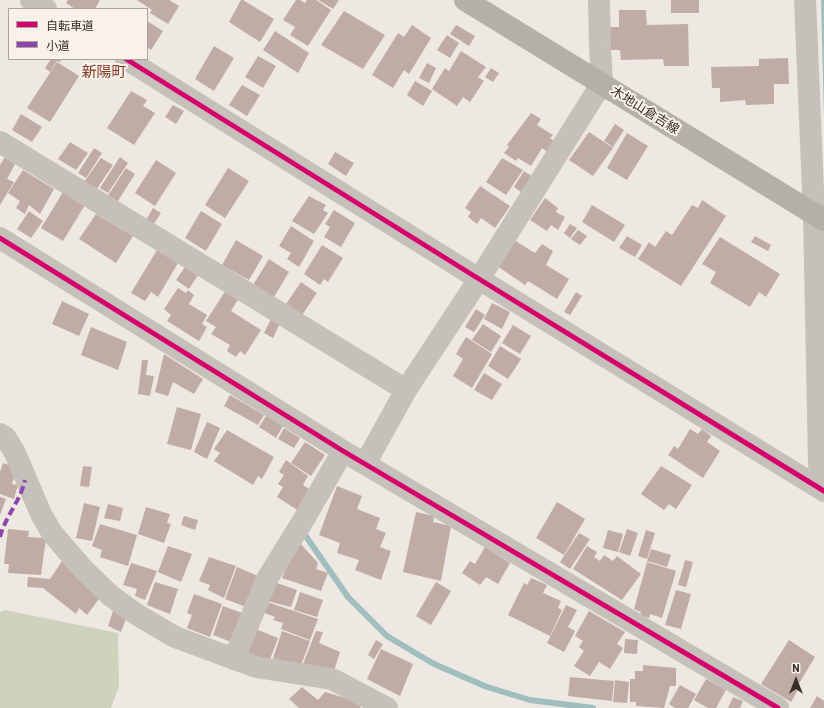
<!DOCTYPE html>
<meta charset="utf-8">
<style>
body{margin:0}
#map{position:relative;width:824px;height:708px;overflow:hidden;background:#eee8e2;font-family:Barlow,"Noto Sans JP",sans-serif}
canvas{display:block}
.legend{position:absolute;left:8px;top:8px;width:140px;height:52px;box-sizing:border-box;background:#f9f2eb;border:1px solid #aba49e;margin:0;padding:5px 7px;list-style:none;font-size:12px;color:#372e2a}
.legend li{display:flex;align-items:center;gap:8px;height:20px}
.legend b{width:20px;border:1px solid #aba49e}
.north{position:absolute;left:776px;top:660px;width:40px;height:40px;-webkit-text-stroke:3px #f9f2eb;paint-order:stroke;rotate:0deg;font-size:11px;font-weight:700;line-height:16px;text-align:center;color:#372e2a}
.north::after{content:'';display:block;margin:auto;width:14px;height:18px;background:#372e2a;clip-path:polygon(50% 0,100% 100%,50% 72%,0 100%)}
</style>
<div id="map">
<canvas width="824" height="708"></canvas>
<ul class="legend">
<li><b style="height:5px;background:#d6006c"></b>自転車道</li>
<li><b style="height:5px;background:#8e44ad"></b>小道</li>
</ul>
<div class="north">N</div>
</div>
<script>
const ctx = document.querySelector('canvas').getContext('2d');
ctx.lineJoin = 'round';
function fill(path, color) { ctx.fillStyle = color; ctx.fill(path, 'evenodd'); }
function strokePath(path, color, width, dash) { ctx.strokeStyle = color; ctx.lineWidth = width; ctx.lineCap = dash ? 'butt' : 'round'; ctx.setLineDash(dash || []); ctx.stroke(path); }
function write(font, color, halo, rows, align = 'center') {
  ctx.font = font + ' Barlow,"Noto Sans JP",sans-serif'; ctx.lineWidth = 4; ctx.setLineDash([]); ctx.textBaseline = 'middle'; ctx.strokeStyle = halo; ctx.fillStyle = color; for (const [text, x, y, turn = 0] of rows) {
    ctx.save(); ctx.translate(x, y); ctx.rotate((+turn || 0) * Math.PI / 180); ctx.textAlign = isNaN(turn) ? turn : align; if (halo) ctx.strokeText(text, 0, 0); ctx.fillText(text, 0, 0); ctx.restore();
  }
}
fill(new Path2D(`
 M5,610L118,633L119,686L111,708H0V612Z`), '#cfd2bd');
fill(new Path2D(`
 M821,0H824V119Z`), '#a0bebd');
strokePath(new Path2D(`
 M305,535L348,597L387,636L434,664L487,687L530,700L593,708`), '#a0bebd', 6);
fill(new Path2D(`
 M68,0H100L95,9H75L66,3Z
 M137,0H169L179,6L168,24L150,13L152,10Z
 M241,0H243L274,19L260,42L229,22Z
 M296,0H300L305,3L307,0H316L331,10L308,46L290,35L295,27L283,20Z
 M318,0H339L333,9Z
 M671,0H699V13H671Z
 M619,10H646L647,25L688,24L689,66H664L663,59L621,60L620,50H610V27H619Z
 M344,11L385,35L363,69L321,45Z
 M147,21L163,31L151,50L147,47Z
 M412,25L431,38L409,74L404,70L393,88L372,75L398,33L404,37Z
 M456,25L475,36L469,46L450,34Z
 M275,31L309,53L298,73L263,50Z
 M447,35L459,43L450,58L437,50Z
 M214,46L234,58L214,91L195,79Z
 M461,51L486,67L478,77L484,81L470,102L463,97L457,106L432,89L445,68L449,71Z
 M258,56L276,66L263,88L245,77Z
 M788,58L789,84H774V104L746,105L745,100L720,102V88H712L711,67L759,66V59Z
 M51,59H62L60,62L57,61L50,72L45,68Z
 M57,62L79,76L50,122L27,108Z
 M427,63L436,68L429,83L419,78Z
 M491,68L499,73L493,82L485,77Z
 M415,81L432,91L423,106L407,95Z
 M242,85L260,95L247,116L229,105Z
 M131,91L147,100L143,106L155,113L134,145L107,128Z
 M173,105L184,111L176,124L165,117Z
 M531,113L541,119L537,125L553,135L550,138L556,142L549,153L542,148L531,166L518,158L516,161L504,153L509,147L507,145Z
 M21,114L42,127L32,142L12,130Z
 M615,124L624,130L613,147L604,141Z
 M589,132L613,148L593,176L569,160Z
 M627,133L648,146L627,180L607,168Z
 M70,142L88,153L76,170L58,159Z
 M94,148L102,153L86,178L78,173Z
 M335,152L354,163L346,176L328,164Z
 M5,157L15,164L7,179L14,182L0,205V165Z
 M120,157L128,163L108,193L100,188Z
 M101,158L113,165L96,190L84,182Z
 M502,158L523,170L506,195L486,182Z
 M156,160L176,173L155,206L135,193Z
 M126,168L135,174L116,204L107,197Z
 M228,168L249,181L225,218L205,205Z
 M23,170L54,189L40,214L29,205L25,214L16,208L20,201L8,193Z
 M524,171L533,177L522,193L514,187Z
 M480,186L510,206L495,228L481,218L477,224L468,217L471,212L465,208Z
 M63,192L85,205L63,241L41,228Z
 M309,196L326,205L323,210L328,213L314,234L292,221Z
 M545,198L558,208L556,212L565,217L558,230L551,225L547,231L530,220Z
 M702,200L726,216L681,286L638,259L649,242L655,247L666,231L672,235L692,205L698,208Z
 M592,205L625,225L614,242L582,222Z
 M153,208L161,213L153,225L146,220Z
 M334,210L355,223L341,247L324,237L330,227L325,224Z
 M29,211L43,221L31,238L17,229Z
 M201,211L222,224L206,251L185,238Z
 M96,214L133,236L116,263L79,239Z
 M570,224L577,228L570,238L564,233Z
 M291,226L314,241L299,267L287,259L291,253L279,246Z
 M578,230L587,236L580,245L571,239Z
 M627,236L642,245L635,257L619,248Z
 M755,236L771,245L768,251L751,242Z
 M720,237L780,274L766,297L759,292L750,307L710,283L716,272L702,264Z
 M236,240L263,256L249,280L222,265Z
 M514,240L535,253L542,244L553,251L546,265L569,279L557,299L528,281L525,285L497,266Z
 M322,245L343,258L328,282L324,279L320,285L304,274Z
 M157,250L178,263L158,297L151,292L145,301L131,293Z
 M269,259L289,272L274,297L253,285Z
 M185,267L198,275L189,289L176,280Z
 M301,282L317,293L302,315L286,304Z
 M178,288L186,293L188,290L194,295L189,304L207,315L202,324L207,327L199,341L167,321L171,315L164,309Z
 M226,290L239,298L231,311L261,330L245,355L240,351L236,357L227,351L230,345L211,334L216,327L206,321Z
 M576,292L582,296L570,315L564,312Z
 M62,301L89,314L79,336L52,324Z
 M492,303L510,312L502,329L484,319Z
 M476,309L485,315L474,332L465,327Z
 M272,317L281,321L273,338L264,333Z
 M483,324L501,336L491,352L472,340Z
 M513,325L531,336L520,354L502,343Z
 M91,327L127,342L118,370L81,355Z
 M466,337L492,354L472,388L453,376L463,359L456,354Z
 M500,346L521,359L508,379L488,366Z
 M164,354L203,379L194,394L173,382L168,396L155,392Z
 M142,360H148L146,375L154,376L150,396L138,394Z
 M484,373L502,384L492,400L474,390Z
 M230,395L264,415L258,425L224,406Z
 M177,407L201,414L191,450L167,444Z
 M266,416L283,426L276,438L259,427Z
 M207,422L220,428L207,459L194,452Z
 M284,428L300,438L294,448L278,439Z
 M690,429L698,434L702,429L711,436L707,442L720,451L703,478L668,455L674,446L678,449Z
 M227,430L274,457L262,479L258,476L253,485L214,461L220,453L214,449Z
 M305,442L325,455L311,476L291,463Z
 M286,460L308,476L303,485L312,491L299,511L277,497L283,487L278,484L284,475L279,472Z
 M3,463L17,468L12,484L18,485L14,499L0,494V472Z
 M83,466L92,467L89,487L80,486Z
 M661,466L692,485L676,509L669,504L664,510L641,494Z
 M337,486L362,496L357,509L380,518L376,529L386,533L380,547L391,551L381,580L355,570L359,560L337,553L340,543L319,535Z
 M0,497L6,499L0,515Z
 M557,502L585,519L564,555L536,538Z
 M84,503L100,507L92,541L76,538Z
 M108,504L123,508L120,521L104,518Z
 M146,507L170,514L167,523L171,524L164,543L138,534Z
 M416,512L434,516L433,522L451,526L441,581L403,572Z
 M184,516L198,520L195,530L181,525Z
 M100,524L137,535L128,566L100,557L102,550L92,546Z
 M8,529L29,531L28,537L46,538L41,575L8,573L9,564H4Z
 M627,529L638,533L630,556L619,552Z
 M608,530L623,534L618,552L603,548Z
 M646,530L655,533L647,559L638,556Z
 M579,533L590,539L570,569L560,562Z
 M298,541L318,563L316,569L328,573L321,591L282,578Z
 M168,546L192,554L181,582L158,572Z
 M587,546L597,552L594,557L600,561L604,555L613,561L617,556L641,574L622,600L573,569Z
 M485,547L510,563L498,584L486,577L480,585L462,573L470,561L475,564Z
 M651,549L671,555L667,567L647,561Z
 M209,557L236,566L224,598L208,590L210,585L199,581Z
 M64,558L101,596L87,615L79,608L76,614L43,588L27,587L28,577L50,579Z
 M685,560L693,562L686,587L678,585Z
 M647,562L676,571L662,618L650,614L649,618L640,615L641,612L634,609Z
 M131,563L157,571L145,600L135,596L137,589L123,585Z
 M237,567L258,576L246,607L225,599Z
 M531,578L547,585L543,593L561,601L558,608L562,610L550,636L508,615L524,583L527,585Z
 M155,582L178,589L170,614L147,605Z
 M274,582L297,590L291,607L267,601Z
 M436,582L451,591L431,625L416,616Z
 M676,590L691,594L681,629L665,625Z
 M300,592L323,600L317,617L294,610Z
 M194,594L222,604L210,637L187,628L192,615L187,613Z
 M267,602L318,619L310,640L281,629L283,623L273,620L275,617L262,612Z
 M566,605L577,610L568,627L575,631L564,652L547,643Z
 M223,606L245,614L234,643L213,635Z
 M113,611L127,616L121,632L108,626Z
 M589,611L625,632L617,644L623,648L610,669L599,662L590,676L574,666L584,651L579,647L583,641L575,636Z
 M253,628L278,638L269,662L244,653Z
 M282,631L310,641L300,668L273,658Z
 M316,631L323,632L319,643L340,652L333,674L303,664Z
 M625,639L638,640L637,654L624,653Z
 M376,640L383,644L374,659L368,655Z
 M789,640L815,657L797,687L799,688L791,702L761,684Z
 M381,649L413,664L400,696L367,679Z
 M643,665L676,668V686H670L664,708L636,706V702H630V679H635V671H643Z
 M570,677L614,681L612,701L568,696Z
 M706,679L726,690L716,708H708L694,700Z
 M615,680L629,682L627,703L613,702Z
 M680,685L696,694L688,708H675L669,704Z
 M302,687L318,700L325,692L362,703L360,708H299L289,699Z
 M817,696L824,701V708H810Z
 M733,697L743,701L740,708H728Z`), '#c0aca4');
strokePath(new Path2D(`
 M31,0L46,9
 M805,0L814,214L819,464L824,491
 M126,59L479,279L824,491
 M0,142L406,390
 M0,238L343,451L778,708
 M0,434L6,438L15,453L41,514L52,533L83,569L111,596L136,614L175,637L256,667L332,679L387,708
 M365,464L406,390L479,279L602,83L600,47L599,0
 M234,659L267,579L304,519L343,451`), '#c6c0bb', 22);
strokePath(new Path2D(`
 M465,0L824,220`), '#b5afaa', 22);
strokePath(new Path2D(`
 M0,537C5,517 21,500 25,480`), '#8e44ad', 4, [8, 4]);
strokePath(new Path2D(`
 M126,59L479,279L824,491
 M0,238L343,451L778,708`), '#d6006c', 5);
write('13px', '#372e2a', '#f9f2eb', [
 ["木地山倉吉線",645,110,32]
]);
write('15px', '#833a26', '#f9f2eb', [
 ["新陽町",104,72]
]);
</script>
